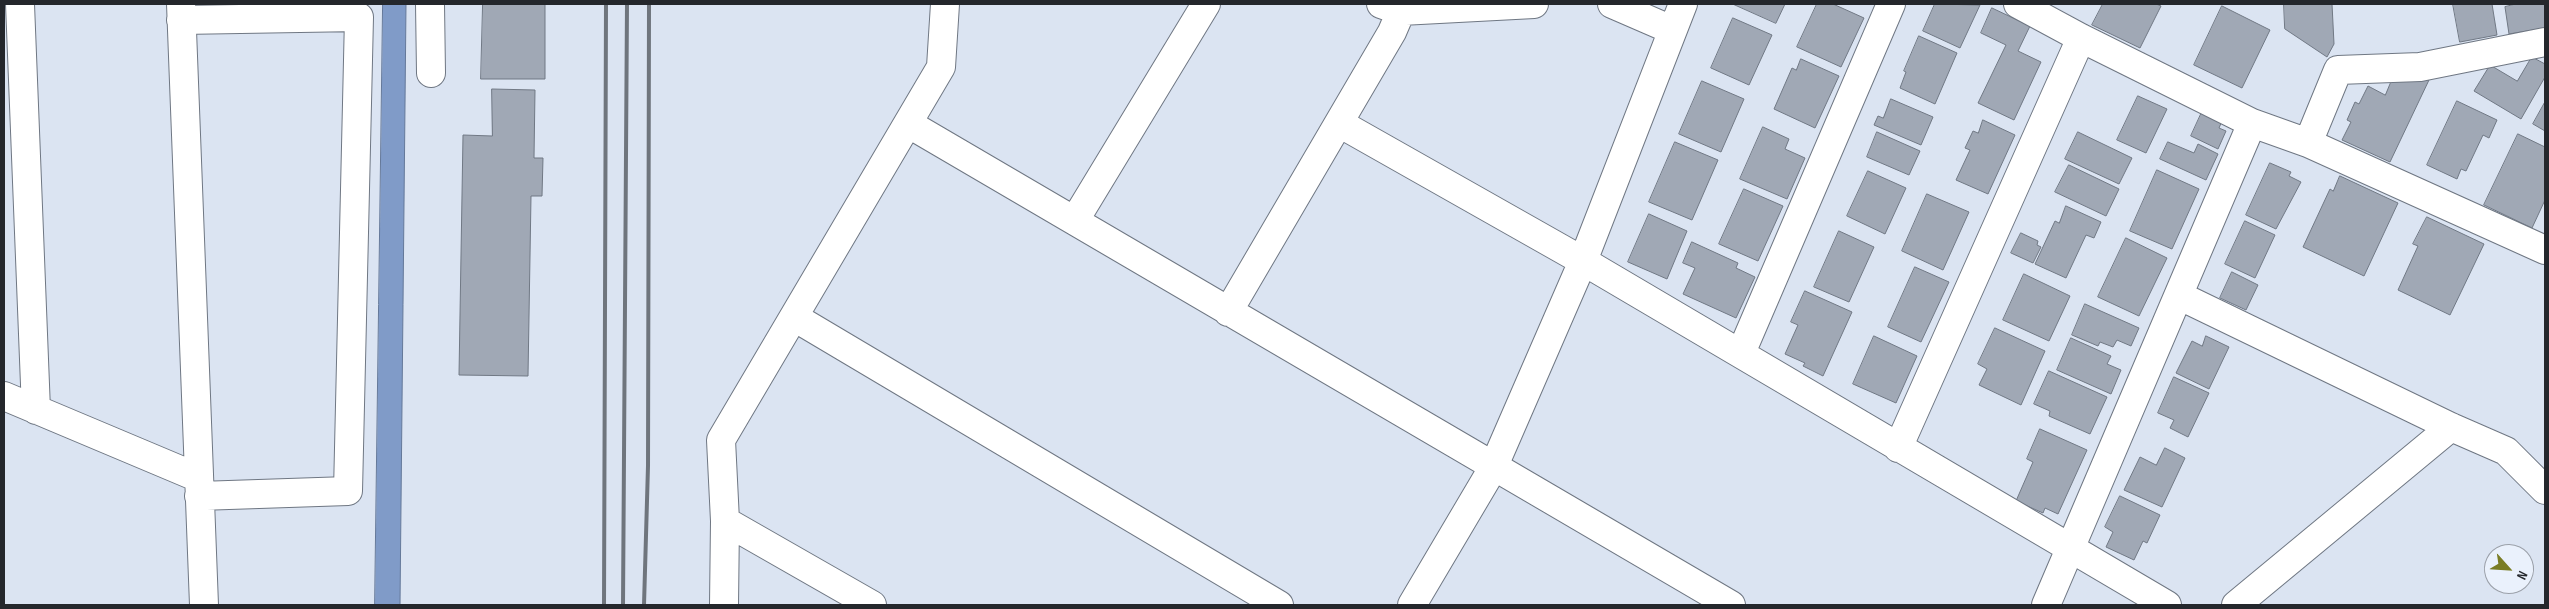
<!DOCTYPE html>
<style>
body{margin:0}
#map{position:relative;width:2549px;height:609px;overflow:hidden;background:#dbe4f2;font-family:"Sofia Sans Condensed",sans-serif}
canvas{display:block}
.frame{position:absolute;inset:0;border:5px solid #24272c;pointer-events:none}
.north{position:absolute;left:2484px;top:544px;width:50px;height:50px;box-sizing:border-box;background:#eaf1fc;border:1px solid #9ba0a9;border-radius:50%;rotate:116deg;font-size:14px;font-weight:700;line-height:20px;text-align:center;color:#24272c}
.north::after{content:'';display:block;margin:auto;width:18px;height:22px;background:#7a7d25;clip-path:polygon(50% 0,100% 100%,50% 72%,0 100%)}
</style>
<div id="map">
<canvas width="2549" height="609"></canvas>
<div class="frame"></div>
<div class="north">N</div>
</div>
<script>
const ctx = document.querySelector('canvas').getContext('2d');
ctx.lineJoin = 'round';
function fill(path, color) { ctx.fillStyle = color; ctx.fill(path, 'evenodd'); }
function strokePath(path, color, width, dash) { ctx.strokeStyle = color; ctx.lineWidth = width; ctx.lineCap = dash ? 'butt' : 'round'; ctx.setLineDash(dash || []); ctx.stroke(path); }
const water = new Path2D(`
 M383,4H406L400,605H375Z`);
fill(water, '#809bc8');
strokePath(water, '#647899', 1);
const building = new Path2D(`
 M483,4H545V79H481Z
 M1733,4H1785L1776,23Z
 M1817,4H1833L1864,18L1841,67L1797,47Z
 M1935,4L1980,5L1960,48L1923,31Z
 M2103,4H2156L2161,6L2140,48L2092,25Z
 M2284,4H2332L2334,44L2327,57L2285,29Z
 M2453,4H2492L2497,35L2460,42Z
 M2516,4H2545V28L2509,34L2505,7Z
 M2222,6L2270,30L2242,88L2194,65Z
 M1992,8L2030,26L2018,51L2041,62L2014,120L1978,103L2006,45L1981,33Z
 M1733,18L1772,35L1749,85L1711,68Z
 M1919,36L1957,53L1935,104L1900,88L1906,72L1904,71Z
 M2532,57L2545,64V77L2521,119L2474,91L2490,65L2517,81Z
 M1801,59L1839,76L1815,128L1774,109L1792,68L1796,70Z
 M2392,80H2429L2390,162L2342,140L2351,122L2347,120L2355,102L2359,104L2368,86L2385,95Z
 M1702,81L1744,99L1721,152L1679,134Z
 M492,89L535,90L534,158H543L542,196H531L528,376L459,375L463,135L492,136Z
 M2138,96L2167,109L2146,153L2117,140Z
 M1891,99L1933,117L1921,145L1874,125L1878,116L1883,118Z
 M2457,101L2497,120L2489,138L2483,135L2466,171L2461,169L2457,179L2427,165Z
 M2545,102V131L2533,124Z
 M2202,112L2222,121L2219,128L2226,131L2218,149L2191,136Z
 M1983,120L2015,135L1988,194L1956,180L1970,150L1965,148L1973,131L1978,133Z
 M1763,127L1789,139L1785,149L1805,158L1787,199L1740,179Z
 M1877,132L1920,151L1909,175L1867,157Z
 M2078,132L2132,158L2119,184L2065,159Z
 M2518,134L2545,147V200L2532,228L2484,205Z
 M1675,142L1718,160L1692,220L1649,202Z
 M2168,142L2194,153L2198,144L2218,154L2206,180L2160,159Z
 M2270,163L2291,172L2289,176L2301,182L2276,229L2246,215Z
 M2069,165L2119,189L2106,216L2055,192Z
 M2157,170L2199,189L2172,249L2130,231Z
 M1868,171L1906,188L1885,234L1847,216Z
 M2340,176L2398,203L2364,276L2303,247L2330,189L2333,191Z
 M1744,189L1783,206L1758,261L1719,244Z
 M1927,194L1969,212L1943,270L1902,251Z
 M2066,206L2101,222L2094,238L2086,235L2066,278L2035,264L2055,221L2059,223Z
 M1649,214L1687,231L1667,279L1628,262Z
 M2427,217L2484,244L2450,315L2398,290L2418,246L2413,244Z
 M2245,221L2275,235L2255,278L2225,264Z
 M1839,231L1874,247L1849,302L1814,287Z
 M2021,233L2038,241L2037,245L2041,247L2033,263L2011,253Z
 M2126,238L2167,258L2139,316L2098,297Z
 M1692,242L1738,263L1736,268L1755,277L1736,318L1683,294L1695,268L1683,263Z
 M1915,267L1949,282L1921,342L1888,327Z
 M2232,272L2258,285L2246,310L2220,298Z
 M2024,274L2070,296L2049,341L2003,320Z
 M1805,291L1852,312L1823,376L1803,366L1805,363L1785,354L1798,325L1791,322Z
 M2085,304L2139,328L2131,346L2117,340L2113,347L2100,342L2098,346L2072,335Z
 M1995,328L2045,351L2021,405L1979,385L1987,369L1978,364Z
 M1874,336L1917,356L1896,403L1853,384Z
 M2206,336L2229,347L2209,389L2176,373L2192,341L2202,346Z
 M2071,338L2111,356L2107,364L2121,370L2111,394L2057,370Z
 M2049,371L2107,397L2090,434L2049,416L2050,411L2034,404Z
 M2174,377L2209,393L2188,437L2170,428L2174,420L2158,413Z
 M2040,429L2087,450L2058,514L2045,508L2043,513L2016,501L2033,462L2027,459Z
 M2165,448L2185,458L2162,507L2124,490L2140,457L2156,465Z
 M2120,496L2160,515L2147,543L2143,541L2134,560L2106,547L2113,532L2105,527Z`);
fill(building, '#a0a8b5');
strokePath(building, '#707884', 1);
const minor = new Path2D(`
 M20,4L36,410
 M181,4L204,605
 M430,4L431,73
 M1381,4L1401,11L1534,4
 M1612,4L1672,30
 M2018,4L2081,38L2252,123L2308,143L2545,250
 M181,20L359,17L348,491L199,496
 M1339,123L1583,261L2167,605
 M909,124L1731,605
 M2308,143L2338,70L2420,67L2545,42
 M1075,220L1206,4
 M2180,296L2451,427L2506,451L2545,490
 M1228,312L1392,32L1401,11
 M794,317L1279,605
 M1741,353L1891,4
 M4,396L199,478
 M1898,448L2081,38
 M725,521L872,605
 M724,605L725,521L721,440L941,67L945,4
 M1412,605L1493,468L1583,261L1683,4
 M2046,605L2252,123
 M2236,605L2451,427`);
strokePath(minor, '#6f7783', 30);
strokePath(minor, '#fff', 28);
strokePath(new Path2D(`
 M604,605L606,4
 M623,605L627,4
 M644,605L648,466L649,4`), '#6f757d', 4);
</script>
